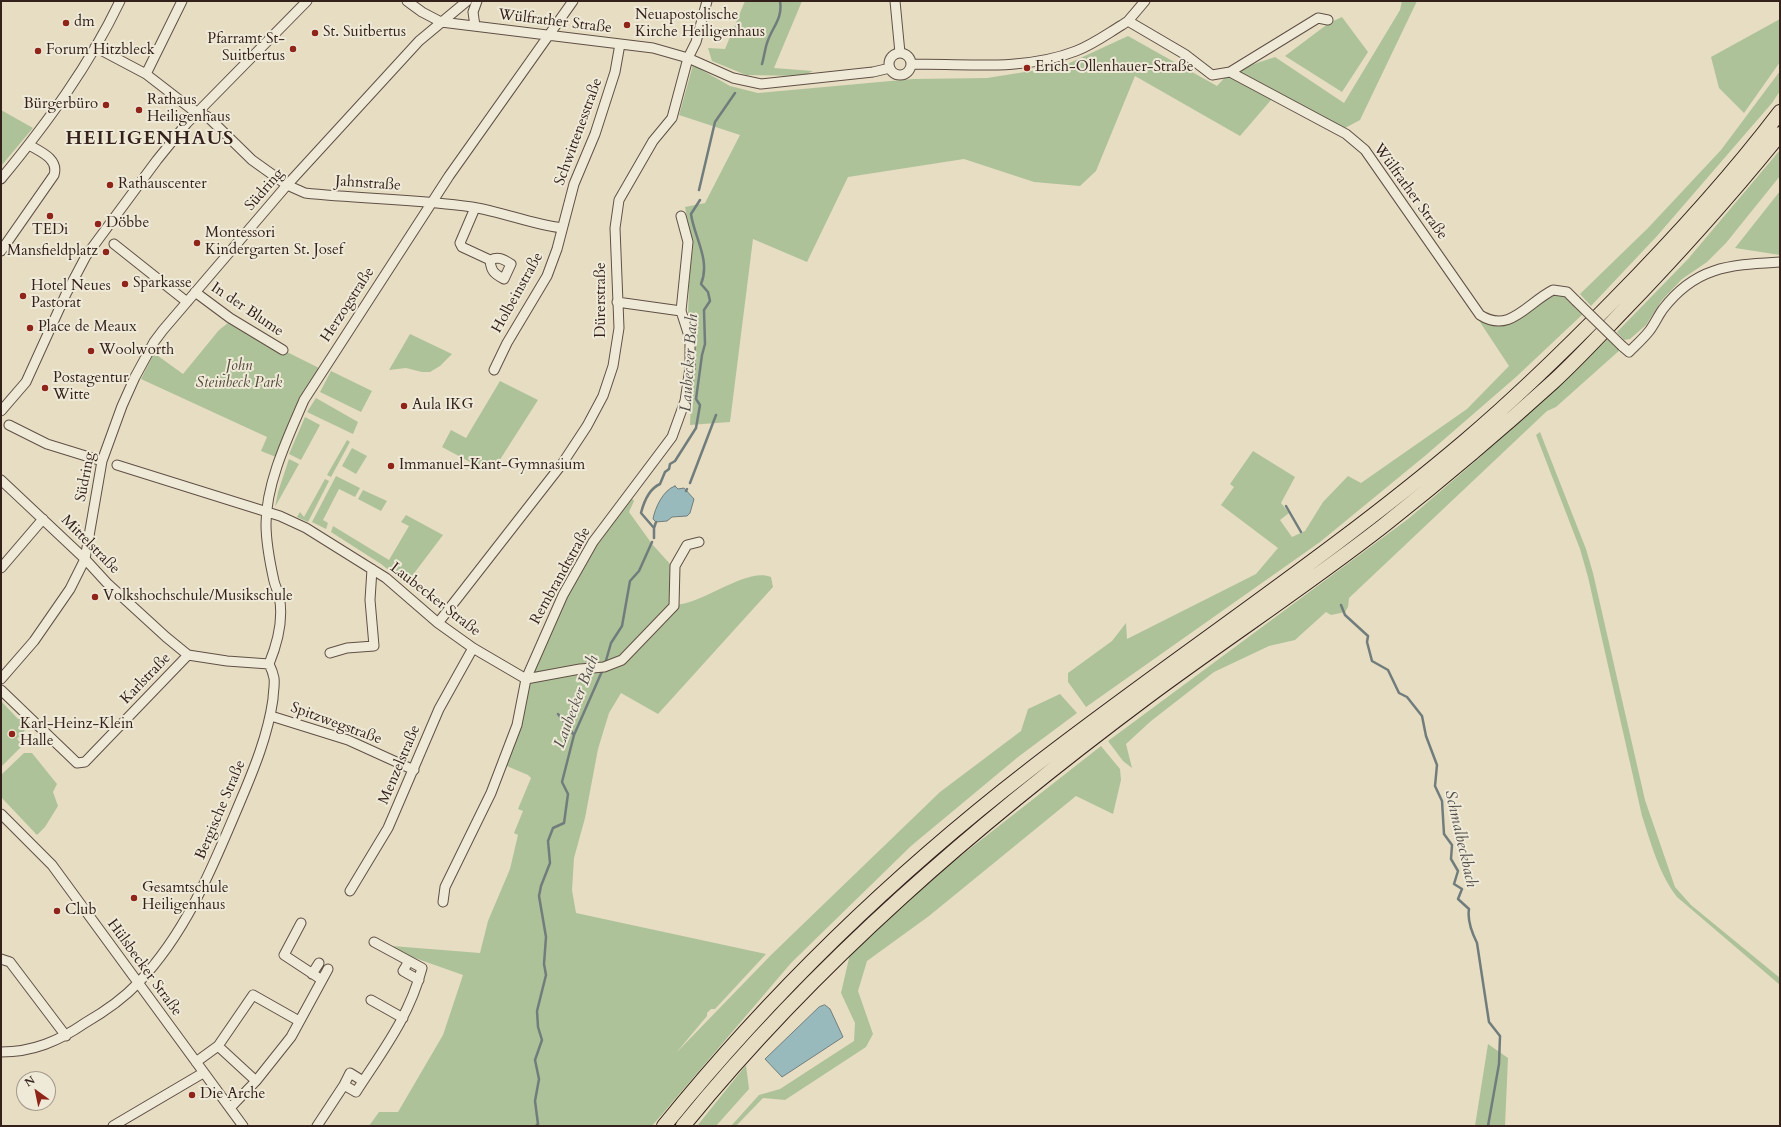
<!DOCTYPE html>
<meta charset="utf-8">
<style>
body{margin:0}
#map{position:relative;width:1781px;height:1127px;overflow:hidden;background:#e6ddc3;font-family:Cardo,serif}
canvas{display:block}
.frame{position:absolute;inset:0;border:2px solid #34211b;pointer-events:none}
.north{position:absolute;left:16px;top:1071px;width:40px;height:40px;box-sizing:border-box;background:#efe9d8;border:1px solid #a4998c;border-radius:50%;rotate:327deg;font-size:11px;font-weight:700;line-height:16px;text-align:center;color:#34211b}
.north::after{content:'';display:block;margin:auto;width:14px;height:18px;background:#8f2418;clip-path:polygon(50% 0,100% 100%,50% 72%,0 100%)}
</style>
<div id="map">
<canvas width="1781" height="1127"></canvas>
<div class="frame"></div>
<div class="north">N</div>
</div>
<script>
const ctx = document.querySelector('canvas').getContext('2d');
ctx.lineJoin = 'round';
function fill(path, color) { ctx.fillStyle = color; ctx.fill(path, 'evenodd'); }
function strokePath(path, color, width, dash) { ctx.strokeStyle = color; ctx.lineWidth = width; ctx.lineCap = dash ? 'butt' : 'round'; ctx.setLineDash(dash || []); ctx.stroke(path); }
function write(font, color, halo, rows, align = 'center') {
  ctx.font = font + ' Cardo,serif'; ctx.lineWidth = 4; ctx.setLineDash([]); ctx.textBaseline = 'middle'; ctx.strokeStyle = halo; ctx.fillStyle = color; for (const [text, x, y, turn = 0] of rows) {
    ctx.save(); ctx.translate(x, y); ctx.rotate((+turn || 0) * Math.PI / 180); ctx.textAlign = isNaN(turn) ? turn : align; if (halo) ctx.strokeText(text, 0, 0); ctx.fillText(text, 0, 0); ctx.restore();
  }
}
fill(new Path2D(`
 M745,1H802L774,68L813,71L803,76L746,75L712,61L708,48L725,49Z
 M1402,1H1417L1360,120L1345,128L1277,93L1240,136L1135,76L1096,171L1080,186L1034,182L964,159L848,177L807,262L753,239L730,422L690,425L694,315H688L690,253L693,250L685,207L705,203L740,135L679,115L693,65L730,86L758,93L913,79L987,78L1063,66L1128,36L1217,86L1230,72L1275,57L1344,103L1400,10Z
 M1342,17L1368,52L1342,92L1285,56L1329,23Z
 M1780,19V62L1744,113L1719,88L1711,57Z
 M1780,71V91L1772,103L1657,236L1591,306L1580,294L1648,228L1721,150Z
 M1,110L33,128L1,166Z
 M1780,150V176L1726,243L1707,262L1682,279L1662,300L1646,325L1630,339L1624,340L1617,332L1688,259Z
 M1780,191V255L1735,248Z
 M1561,295L1573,300L1584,313L1516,377L1426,455L1320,542L1086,707L1068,682V673L1112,641L1126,623L1127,639L1256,574L1278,548L1221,505L1234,487L1230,484L1253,451L1295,477L1281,503L1289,513L1280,520L1292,537L1305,531L1323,502L1348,476L1361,483L1467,409L1509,366L1476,316L1491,325L1509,324L1531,311L1549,296Z
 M230,318L283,350L323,370L281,459L261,451L267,437L141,379L154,353L183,374L219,330L228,323Z
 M410,334L452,354L440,366L430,372H422L406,368L389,370Z
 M1610,337L1621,349L1556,407L1547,411L1349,598L1348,607L1345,612L1331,615L1326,612L1295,640L1269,646L1214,672L1151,721L1126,744L1132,768L1123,761L1108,741L1408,519L1478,459Z
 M331,371L372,391L361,412L320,392Z
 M500,381L538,400L494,469L470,462L442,447L451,430L466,438Z
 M316,398L358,422L353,434L307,412Z
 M305,417L320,425L301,460L289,454Z
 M1540,432L1586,549L1593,573L1645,800L1675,887L1691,905L1780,978V985L1677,897C1659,874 1651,843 1642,816L1588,577L1580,549L1536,435Z
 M347,440L350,442L331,477L327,475Z
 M352,448L367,456L356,474L342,466Z
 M289,459L299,464L275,507L278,492Z
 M336,476L360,488L355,497L339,489L323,520L328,523L326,529L312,522Z
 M325,479L329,481L308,522L297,517L300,512L304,517Z
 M363,490L387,501L381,511L358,499Z
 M628,494L634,501L629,512L652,544L671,565L674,605C704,604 746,567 771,577L773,587L658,714L621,693L609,713L598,749L585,818L574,858L572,890L576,913L766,954L715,1009H711L707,1013V1016L676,1053L772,954L940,792L1021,731L1028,709L1060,694L1077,713L1018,757L911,846L791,963L652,1126H369L379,1112H398L443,1035L463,975L412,957L392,946L480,953L488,921L510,869L518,835L514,833L523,811L518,809L531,778L528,775L502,764L526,679L563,595Z
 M406,515L443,535L406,584L381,564L331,532L333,526L389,560L409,526L401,522Z
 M1,701L18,719L21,717L23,719L21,722L27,728L17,739L23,745L1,767Z
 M1101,746L1120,769L1121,780L1113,814L1076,796L929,916L867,961L858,991L873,1034L866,1047L785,1100L763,1098L736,1126H731L759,1095L780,1089L854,1041L855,1023L841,993L850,954L935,876Z
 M24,753H32L57,784L53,792L58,806L45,827L37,835L1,797V775Z
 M1488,1044L1508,1058L1505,1126H1475Z
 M746,1065L749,1089L716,1126H697Z`), '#aec299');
const water = new Path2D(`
 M675,486L678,489L684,488L694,499L690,513L687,516L672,517L667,521L656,522L653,519C655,508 663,490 675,486Z
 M825,1005L830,1009L843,1037L782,1077L765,1059L819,1007Z`);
fill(water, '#99babc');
strokePath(water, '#717d7c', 1);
strokePath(new Path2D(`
 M762,64C764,57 765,49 767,43C772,27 783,19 780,1
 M699,190L715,122L735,93
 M690,483L716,415
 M686,491L687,489
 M1286,506L1301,532
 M654,528L656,522
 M654,538V528L641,513C644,501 649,489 660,484L665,472L669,469L670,464L675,461L696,428L700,405L696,399L702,355L705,344L704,310L710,301L708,292L701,284C711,260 694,237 691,214L700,200
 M1341,605L1345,615L1368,636L1367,642L1372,661L1388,670L1399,693L1407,697L1422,716L1426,736L1437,765L1435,786L1442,801L1444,834L1452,845L1451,859L1458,871L1454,884L1462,889L1458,899L1469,909C1467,921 1472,933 1477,943L1489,1022L1500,1036L1499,1064L1488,1126
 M605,664L611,643L622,626L630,581L639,571L652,542
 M558,714L574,735
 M536,1126L538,1124L535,1101L539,1079L535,1060L542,1040L538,1027L537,1011L546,975L544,964L546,937L539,896L541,886L550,863L548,841L553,828L564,823L568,794L562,782L574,735L603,669`), '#717d7c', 2.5);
const minor = new Path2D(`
 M407,1L422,12L441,22L653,48L688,58L733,78L761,84L873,72L890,68
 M895,1L900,53
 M1128,21L1186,55L1212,75L1230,72L1318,18L1328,20
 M475,26L473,12L477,1
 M95,47L146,74L190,108L208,117L252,160L287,185L305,193C361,199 417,199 472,207C503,212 531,224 562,228
 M889 64a11 11 0 1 1 22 0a11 11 0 1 1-22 0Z
 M912,64C966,64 1025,71 1076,51C1092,45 1107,34 1122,25L1128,21L1145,1
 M1230,72L1346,134L1365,150L1480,315C1510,334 1527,303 1553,290L1567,292L1576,301
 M146,74L182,1
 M1,179C47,123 89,66 120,1
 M475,208L460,243L462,247L490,260C491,271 494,274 504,279L511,264C503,259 499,256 490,260
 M114,244L187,302
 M1,251L54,175C59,159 41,152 29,145
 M195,292L230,318L283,350
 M617,302L681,311
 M1622,346L1629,352C1636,345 1644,338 1650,330C1655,323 1658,316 1663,309C1696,266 1730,265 1780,262
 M494,370L507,343L547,276L557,249L574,184L595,134L615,72L620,44
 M1,411L26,382L66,294L86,256L157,160L187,123L307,1
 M9,425L47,444L102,461
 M117,465L280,516L306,528L386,578L438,623L473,648L526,679L580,669L604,667L622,660L674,606L675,566L687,545L699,542
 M1,480L85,559L107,583L166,637L188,655L227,661L269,664
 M1,568L43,519
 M438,623L562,464L587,426L603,396L613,366L619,328L615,228L619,200L653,141L672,118L688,58L696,42L707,1
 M330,653L347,648L374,646L370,600L372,569
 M269,664C278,642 284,619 279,596C278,591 275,586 274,581C270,563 266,542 266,524C266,483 288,437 304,400L449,176L573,1
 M1,679L34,641L70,589L85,559L102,461L122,406L135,377L154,342L163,330L287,185L419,41L467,1
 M1,690L77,763L85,762L188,655
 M271,716L348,740L414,770
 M1,814L52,865L243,1126
 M350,891L388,828L439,709L473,648
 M443,902L445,887L491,793L517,725L526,679L563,595L593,542L672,437L685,401L690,368V339L681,311L688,242L681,216
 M301,923L284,955L322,980
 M1,959L10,962L66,1036
 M409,961L403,971L419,980
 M312,974L319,963
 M371,1000L403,1018
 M218,1046L256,1081
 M1,1052C33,1052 59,1041 85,1023C104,1012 123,999 138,983C187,932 213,866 240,802C254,769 268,735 273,699C273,693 275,685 274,678C273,673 271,668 269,664
 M196,1062L218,1046L253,995L299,1021
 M363,1081L350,1073L344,1085L356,1092C383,1050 409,1017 422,968L374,942
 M230,1108L256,1081L291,1037L328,969
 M113,1126L203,1073
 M317,1126L344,1085`);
const highway = new Path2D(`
 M664,1126C770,995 895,874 1028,771C1172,659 1326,559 1465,441C1517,397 1566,349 1614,300C1673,240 1729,179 1780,112
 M683,1126C816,962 978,823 1147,697C1225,639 1306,586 1383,526C1441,480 1498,432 1553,382C1577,360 1599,336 1621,313C1677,255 1730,196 1780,134`);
strokePath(minor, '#605045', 11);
strokePath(highway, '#34211b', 16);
strokePath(minor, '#efe9d8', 9);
strokePath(highway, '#e6ddc3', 14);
const minorBridge = new Path2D(`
 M1576,301L1622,346`);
strokePath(minorBridge, '#605045', 11, []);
strokePath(minorBridge, '#efe9d8', 9);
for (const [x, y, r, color] of [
 [66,23,4,"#8f2418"],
 [627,25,4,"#8f2418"],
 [315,33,4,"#8f2418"],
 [293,49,4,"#8f2418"],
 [38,51,4,"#8f2418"],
 [1027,68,4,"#8f2418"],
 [106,105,4,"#8f2418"],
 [139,110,4,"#8f2418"],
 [110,185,4,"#8f2418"],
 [50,216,4,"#8f2418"],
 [98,224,4,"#8f2418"],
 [197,243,4,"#8f2418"],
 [106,252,4,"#8f2418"],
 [125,284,4,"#8f2418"],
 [23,296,4,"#8f2418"],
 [30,328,4,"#8f2418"],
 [91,351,4,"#8f2418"],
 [45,388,4,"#8f2418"],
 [404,406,4,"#8f2418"],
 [391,466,4,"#8f2418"],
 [95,597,4,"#8f2418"],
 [12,734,4,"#8f2418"],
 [134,898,4,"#8f2418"],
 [57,911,4,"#8f2418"],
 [192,1095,4,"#8f2418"]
]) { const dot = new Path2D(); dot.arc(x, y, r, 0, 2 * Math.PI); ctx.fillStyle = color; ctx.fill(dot); strokePath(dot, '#efe9d8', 1.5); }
write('15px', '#34211b', '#efe9d8', [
 ["Neuapostolische",635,16],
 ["Kirche Heiligenhaus",635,33],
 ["dm",74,23],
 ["St. Suitbertus",323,33],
 ["Pfarramt St-",285,40,"right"],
 ["Suitbertus",285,57,"right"],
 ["Forum Hitzbleck",46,51],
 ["Erich-Ollenhauer-Straße",1035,68],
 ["Rathaus",147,101],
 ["Heiligenhaus",147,118],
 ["Bürgerbüro",98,105,"right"],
 ["Rathauscenter",118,185],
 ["Döbbe",106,224],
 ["TEDi",50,231,"center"],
 ["Montessori",205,234],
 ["Kindergarten St. Josef",205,251],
 ["Mansfieldplatz",98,252,"right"],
 ["Sparkasse",133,284],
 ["Hotel Neues",31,287],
 ["Pastorat",31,304],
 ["Place de Meaux",38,328],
 ["Woolworth",99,351],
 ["Postagentur",53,379],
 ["Witte",53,396],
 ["Aula IKG",412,406],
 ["Immanuel-Kant-Gymnasium",399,466],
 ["Volkshochschule/Musikschule",103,597],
 ["Karl-Heinz-Klein",20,725],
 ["Halle",20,742],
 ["Gesamtschule",142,889],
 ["Heiligenhaus",142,906],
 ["Club",65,911],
 ["Die Arche",200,1095]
], 'left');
write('15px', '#34211b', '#efe9d8', [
 ["Wülfrather Straße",555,22,7],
 ["Schwittenesstraße",579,132,-70],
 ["Jahnstraße",368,184,4],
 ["Südring",265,190,-49],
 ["Wülfrather Straße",1410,192,54],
 ["Holbeinstraße",518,293,-61],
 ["Dürerstraße",602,300,-90],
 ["Herzogstraße",348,305,-57],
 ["In der Blume",247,310,34],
 ["Südring",86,477,-79],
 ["Mittelstraße",90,545,45],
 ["Rembrandtstraße",561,576,-61],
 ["Laubecker Straße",435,600,38],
 ["Karlstraße",146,679,-46],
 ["Spitzwegstraße",336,724,20],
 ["Menzelstraße",400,765,-67],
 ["Bergische Straße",221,810,-67],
 ["Hülsbecker Straße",144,968,54]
]);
write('italic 15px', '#52493a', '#efe9d8', [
 ["John",239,367],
 ["Steinbeck Park",239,384]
]);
write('italic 16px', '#524f4b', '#efe9d8', [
 ["Laubecker Bach",690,363,-86],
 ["Laubecker Bach",577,702,-69],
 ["Schmalbeckbach",1460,839,77]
]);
ctx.letterSpacing = '1px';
write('bold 19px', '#34211b', '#efe9d8', [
 ["HEILIGENHAUS",150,140]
]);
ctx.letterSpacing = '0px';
</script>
